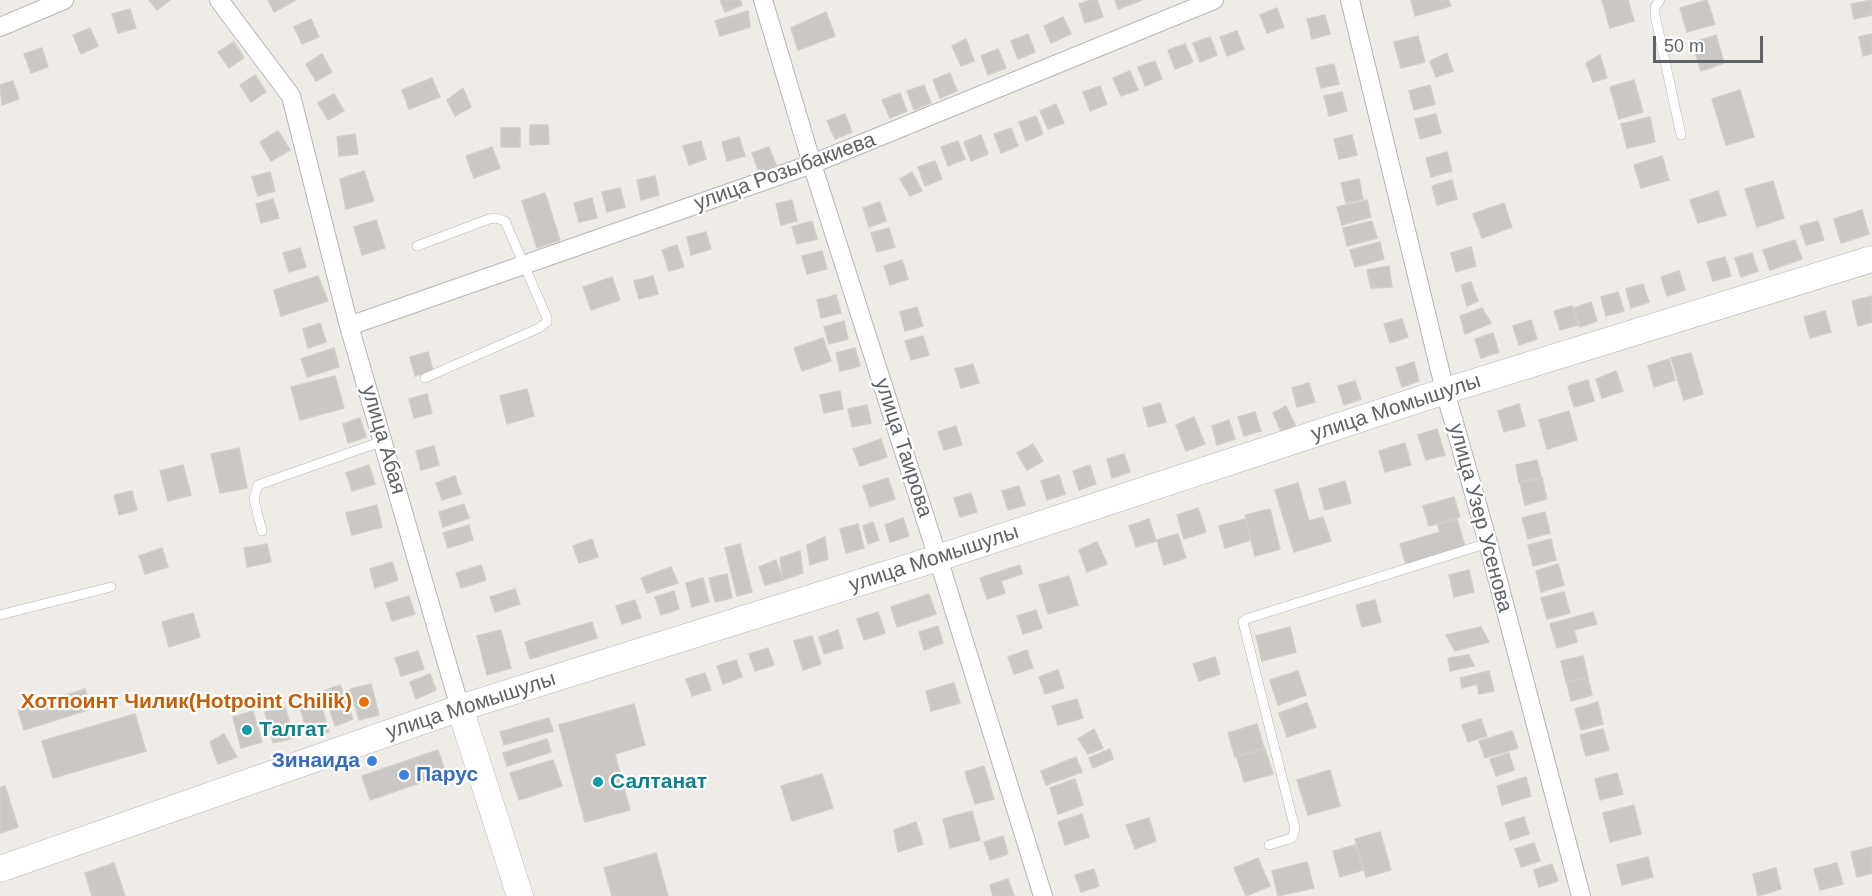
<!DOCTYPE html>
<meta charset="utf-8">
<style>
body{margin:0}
#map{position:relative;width:1872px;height:896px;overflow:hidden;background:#efece8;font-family:Arial,sans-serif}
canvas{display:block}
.scale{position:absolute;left:1653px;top:36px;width:110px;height:27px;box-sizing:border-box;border:3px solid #5f6366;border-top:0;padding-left:8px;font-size:18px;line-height:21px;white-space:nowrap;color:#5f6366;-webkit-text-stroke:4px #fff;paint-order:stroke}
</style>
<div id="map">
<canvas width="1872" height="896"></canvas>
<div class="scale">50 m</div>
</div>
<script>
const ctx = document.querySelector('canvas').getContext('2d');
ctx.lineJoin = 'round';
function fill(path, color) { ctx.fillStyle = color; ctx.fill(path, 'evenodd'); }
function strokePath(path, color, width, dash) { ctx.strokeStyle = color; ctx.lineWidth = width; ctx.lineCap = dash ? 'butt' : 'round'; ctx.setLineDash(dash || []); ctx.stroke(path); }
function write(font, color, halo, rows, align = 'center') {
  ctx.font = font + ' Arial,sans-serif'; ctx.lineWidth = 4.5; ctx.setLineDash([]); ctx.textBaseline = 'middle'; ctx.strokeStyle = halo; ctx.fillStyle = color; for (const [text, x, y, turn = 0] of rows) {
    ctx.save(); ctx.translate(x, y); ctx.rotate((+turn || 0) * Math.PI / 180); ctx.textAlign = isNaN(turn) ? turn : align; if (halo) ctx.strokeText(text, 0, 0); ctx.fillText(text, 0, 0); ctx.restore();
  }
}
const building = new Path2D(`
 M149,0H170L157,10Z
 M268,0H296L274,12Z
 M720,0H740L742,5L725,12Z
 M1091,0H1097L1103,17L1085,23L1079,4Z
 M1115,0H1142L1118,9Z
 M1411,0H1449L1451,6L1415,16Z
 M1602,0H1628L1634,21L1610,28Z
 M1707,0L1715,24L1687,32L1680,8Z
 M1872,0V15L1854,19L1851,4Z
 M1277,8L1284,27L1267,33L1260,15Z
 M130,9L136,28L118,33L112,14Z
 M748,11L750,27L720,36L715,21Z
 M826,12L835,36L798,50L791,28Z
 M1325,15L1330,34L1312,39L1307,19Z
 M1063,17L1071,34L1051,43L1044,26Z
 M311,19L319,37L302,44L294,27Z
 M90,28L98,46L81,54L73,35Z
 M1237,31L1244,49L1227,56L1220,37Z
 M1028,34L1035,52L1018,59L1011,41Z
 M1872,34V54L1863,56L1859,37Z
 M1716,35L1724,63L1701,71L1692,43Z
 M1418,36L1425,62L1401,68L1394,42Z
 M1210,37L1217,55L1200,62L1193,43Z
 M966,39L974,61L961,66L952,46Z
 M234,42L244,58L229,68L218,52Z
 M1185,44L1193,62L1175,69L1168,50Z
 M42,48L48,67L31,73L24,54Z
 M998,49L1006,68L988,75L981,56Z
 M1447,53L1453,71L1436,77L1430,61Z
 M322,54L332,72L316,81L306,64Z
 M1600,55L1607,78L1593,82L1586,63Z
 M1155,61L1162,79L1145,86L1138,67Z
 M1334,64L1339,84L1321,88L1316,68Z
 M1130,71L1138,90L1121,96L1113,78Z
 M950,73L957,91L940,98L933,80Z
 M255,75L266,92L251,102L240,85Z
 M432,78L440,97L409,109L402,90Z
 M1634,80L1643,112L1619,119L1610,87Z
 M13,81L19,99L2,105L0,85Z
 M924,85L931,103L914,110L907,91Z
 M1430,85L1435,104L1414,110L1409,91Z
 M1100,86L1107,104L1090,111L1083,92Z
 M463,88L471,107L455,116L447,100Z
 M1740,90L1754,137L1726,145L1712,99Z
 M1342,92L1347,111L1329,116L1324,96Z
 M900,93L907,111L890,118L882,100Z
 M334,94L344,111L328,120L318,103Z
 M1056,104L1064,123L1048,129L1040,111Z
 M845,114L852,132L835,139L827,121Z
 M1436,114L1441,133L1420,139L1415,119Z
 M1036,116L1043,134L1026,141L1019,122Z
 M1650,117L1655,142L1627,148L1621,124Z
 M530,125H548L549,144L530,145Z
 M501,128H520V147H501Z
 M1011,128L1018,146L1001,153L994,134Z
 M278,131L290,150L271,161L260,142Z
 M355,134L358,154L339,156L337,137Z
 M981,135L988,154L971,161L964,142Z
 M1352,135L1357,155L1339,159L1334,139Z
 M739,137L745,156L727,161L722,142Z
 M701,141L706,159L689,165L683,146Z
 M958,141L965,159L948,166L941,147Z
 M492,147L500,168L474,178L466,156Z
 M769,147L776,165L759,172L752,153Z
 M1447,152L1452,171L1431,177L1426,158Z
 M1662,156L1669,180L1641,188L1634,165Z
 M935,161L942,179L925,186L918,167Z
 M364,171L374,201L346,209L340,179Z
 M270,172L275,191L258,196L252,177Z
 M912,172L922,191L910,196L900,179Z
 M655,176L659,195L641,200L637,180Z
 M1359,179L1363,199L1346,203L1341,183Z
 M1452,180L1457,199L1437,205L1432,186Z
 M1773,181L1784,218L1757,227L1745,189Z
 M620,188L625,207L607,212L602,192Z
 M1718,191L1726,215L1698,223L1690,200Z
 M545,193L560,240L537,248L522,201Z
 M592,198L597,218L579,222L574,203Z
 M273,199L279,218L261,223L256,204Z
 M792,200L797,221L781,225L776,204Z
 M1367,200L1371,217L1342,225L1337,207Z
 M880,202L886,221L869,227L863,208Z
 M1504,203L1512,227L1482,238L1473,214Z
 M1862,210L1869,234L1841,243L1834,219Z
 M376,220L385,248L362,255L354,227Z
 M812,221L817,239L797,244L792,227Z
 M1372,221L1377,238L1347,246L1343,228Z
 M1818,221L1824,240L1806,245L1800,226Z
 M889,228L895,247L877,252L871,233Z
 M706,232L711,249L691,255L687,237Z
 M1795,240L1802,259L1770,270L1763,250Z
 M1380,242L1384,259L1355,267L1350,250Z
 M677,245L684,267L669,271L662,250Z
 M1471,247L1476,266L1456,272L1451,253Z
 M300,248L306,267L289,272L283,253Z
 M822,251L827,269L807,274L802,256Z
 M1752,253L1758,271L1741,277L1735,258Z
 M1725,257L1731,276L1713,281L1707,262Z
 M902,260L908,279L890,285L884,266Z
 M1389,266L1392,287L1371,288L1367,270Z
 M1679,271L1685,290L1667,296L1661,277Z
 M318,276L328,301L281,316L274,290Z
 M653,276L658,294L639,299L634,281Z
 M612,277L620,300L591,310L583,287Z
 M1471,282L1478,301L1467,306L1461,285Z
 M1643,284L1649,302L1631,308L1626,289Z
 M1618,292L1624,311L1606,316L1601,297Z
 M836,295L841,313L821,318L817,300Z
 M1872,296V322L1858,326L1852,301Z
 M1591,302L1597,321L1580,327L1574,308Z
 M1572,306L1578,325L1560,330L1554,311Z
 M917,307L923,326L905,331L900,312Z
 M1482,308L1491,323L1465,334L1460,316Z
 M1825,311L1831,332L1810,338L1804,317Z
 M1402,319L1408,337L1390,343L1384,324Z
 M1531,320L1537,339L1519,345L1513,326Z
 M844,321L848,339L829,344L824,327Z
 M320,323L326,342L308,348L303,329Z
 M1493,333L1499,352L1481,358L1475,339Z
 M923,336L929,355L911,360L905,341Z
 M823,338L831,361L802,371L794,348Z
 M334,348L339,367L307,377L301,359Z
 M855,348L860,366L840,371L836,353Z
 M428,352L433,371L415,376L410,357Z
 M1691,353L1703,394L1684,400L1671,358Z
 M1669,359L1675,380L1654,387L1648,366Z
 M1414,362L1419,381L1402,387L1396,368Z
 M973,364L979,383L961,388L955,369Z
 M1616,371L1623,391L1602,398L1596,379Z
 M335,376L344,408L300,420L291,387Z
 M1588,380L1594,401L1574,407L1568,386Z
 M1355,381L1361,399L1344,405L1338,386Z
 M1309,383L1315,402L1297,407L1292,388Z
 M527,389L534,416L507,424L500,396Z
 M840,391L843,409L824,413L820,395Z
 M427,394L432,413L414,418L409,399Z
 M1160,403L1166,422L1148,427L1143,408Z
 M1519,404L1525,426L1504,432L1498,411Z
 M867,405L871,423L852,427L848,409Z
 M1286,406L1296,427L1281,431L1273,413Z
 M1569,411L1577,440L1547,449L1539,420Z
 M1255,412L1261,431L1244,436L1238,417Z
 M1194,417L1205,444L1186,451L1176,425Z
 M360,418L366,437L348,443L343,424Z
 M1229,420L1235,439L1217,445L1212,426Z
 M956,426L962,445L944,450L938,432Z
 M1437,429L1445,455L1426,460L1418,435Z
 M881,439L887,457L860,466L853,449Z
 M1405,443L1411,465L1385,472L1379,451Z
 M1033,444L1043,461L1027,470L1017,453Z
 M434,446L439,465L421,470L416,451Z
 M239,448L247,488L220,493L211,454Z
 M1124,454L1130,472L1112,478L1107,459Z
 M1537,460L1541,477L1519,482L1516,465Z
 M183,465L191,495L168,501L160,471Z
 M369,465L375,484L352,491L346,473Z
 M1090,465L1096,484L1079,490L1073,471Z
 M1059,475L1065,494L1047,500L1041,481Z
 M455,476L461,494L442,500L436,483Z
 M888,478L895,499L870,507L863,486Z
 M1542,478L1547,499L1525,505L1520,483Z
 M1345,481L1351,503L1325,510L1319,489Z
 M1298,483L1309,521L1323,517L1331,541L1294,552L1275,490Z
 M1019,486L1025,505L1008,510L1002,491Z
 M132,491L137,510L119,515L114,495Z
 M971,493L977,512L960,517L954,498Z
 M1454,497L1460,517L1429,526L1423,506Z
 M464,504L469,518L443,527L439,512Z
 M377,505L382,527L352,535L346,513Z
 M1198,508L1206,532L1184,539L1177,515Z
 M1270,509L1280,549L1255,556L1245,515Z
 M1545,512L1550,533L1528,539L1522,518Z
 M903,518L909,536L890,542L885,525Z
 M1149,519L1156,541L1136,547L1129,526Z
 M1245,519L1251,540L1225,548L1219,526Z
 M1457,519L1465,547L1406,565L1400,544L1440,532L1438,525Z
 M873,522L879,540L868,544L863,526Z
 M858,524L864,548L846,553L840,529Z
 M469,525L473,540L448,548L443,533Z
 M1178,534L1186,558L1164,565L1157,540Z
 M825,537L828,559L810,565L807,545Z
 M592,539L598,557L579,563L573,546Z
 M1551,539L1556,560L1533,566L1528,545Z
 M1097,542L1107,564L1087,572L1079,550Z
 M267,544L271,562L247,567L244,548Z
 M740,544L752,592L737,596L725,548Z
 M162,548L168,567L145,574L139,556Z
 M800,551L803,573L783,580L780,558Z
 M776,560L783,580L765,585L759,567Z
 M392,562L398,580L375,588L370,569Z
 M1558,564L1564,585L1541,592L1536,571Z
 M481,565L486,580L461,588L456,573Z
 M1020,565L1022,574L1001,581L1005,593L987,599L980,578Z
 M671,567L678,583L647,593L641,578Z
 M1469,570L1474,592L1454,597L1449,575Z
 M727,574L732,598L715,602L709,578Z
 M1069,576L1078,605L1048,614L1039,585Z
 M703,578L709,602L692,607L686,583Z
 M515,589L520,604L495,612L490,597Z
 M674,591L679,609L661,615L655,597Z
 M1564,592L1570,613L1547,619L1541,598Z
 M929,594L936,614L897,627L891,607Z
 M409,596L415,614L392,621L386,603Z
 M635,600L641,618L622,624L616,606Z
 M1375,600L1381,622L1362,627L1356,605Z
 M1036,610L1042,628L1023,634L1017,616Z
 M878,612L885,633L864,640L857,619Z
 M1593,612L1597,624L1574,630L1577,642L1557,648L1550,624Z
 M193,613L200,637L169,647L162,622Z
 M592,622L597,638L530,659L525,642Z
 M938,626L943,643L924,650L919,632Z
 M1290,627L1296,652L1262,661L1256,636Z
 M1481,627L1489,642L1455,651L1446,635Z
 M501,630L511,668L487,675L477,636Z
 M838,630L843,648L824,654L819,637Z
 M812,636L821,664L803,670L794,641Z
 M768,648L774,665L755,671L749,654Z
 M1027,650L1033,668L1014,674L1008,657Z
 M418,651L424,669L401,676L395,658Z
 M1469,655L1474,666L1450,671L1448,658Z
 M1583,656L1588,677L1566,682L1561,661Z
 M1215,657L1220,674L1199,681L1193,664Z
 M736,660L742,677L723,684L717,666Z
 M1058,670L1064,688L1045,694L1039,677Z
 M1298,671L1306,695L1278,705L1270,680Z
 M1489,671L1494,691L1479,694L1477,684L1462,688L1460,678Z
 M705,673L711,690L692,696L686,679Z
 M430,674L436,690L416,699L410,682Z
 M1588,678L1592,695L1571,701L1567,683Z
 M954,683L960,703L931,711L926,691Z
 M371,684L379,715L359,720L350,689Z
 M340,685L353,719L335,726L324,691Z
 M85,689L91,709L24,730L18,710Z
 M1077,699L1083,718L1058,725L1052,706Z
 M320,701L329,732L308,738L300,707Z
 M1598,702L1603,724L1581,730L1575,709Z
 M1307,703L1316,727L1287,737L1279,713Z
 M634,704L645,745L615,754L630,810L585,822L559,725Z
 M285,707L294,738L273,743L265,712Z
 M253,711L262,742L241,748L233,717Z
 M135,714L146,751L53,778L42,741Z
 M549,718L553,731L504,745L500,732Z
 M1481,719L1487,736L1468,742L1462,725Z
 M1257,724L1264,748L1235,757L1228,733Z
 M1094,729L1103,748L1088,754L1078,739Z
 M1603,729L1609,750L1586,756L1580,735Z
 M1512,731L1518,748L1485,758L1479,741Z
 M224,734L237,757L218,764L210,742Z
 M547,739L551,752L507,766L503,753Z
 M1110,749L1113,759L1093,768L1089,758Z
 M1265,749L1273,774L1244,782L1237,757Z
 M438,750L446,774L370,800L362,776Z
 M1509,753L1514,770L1496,776L1490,759Z
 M1076,757L1082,772L1046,785L1041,771Z
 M553,760L562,786L519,800L510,773Z
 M984,766L994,799L975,804L965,772Z
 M1330,770L1340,806L1308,815L1297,780Z
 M1617,773L1623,794L1600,800L1595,779Z
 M822,774L833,808L792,821L781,786Z
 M1526,777L1531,796L1502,805L1497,786Z
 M1075,779L1083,805L1058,814L1050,788Z
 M5,786L18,827L0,833V788Z
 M1634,805L1641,834L1610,842L1603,813Z
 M972,811L980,840L950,848L943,819Z
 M1082,814L1089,837L1065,845L1058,822Z
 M1524,817L1529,834L1510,840L1505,823Z
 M1149,818L1156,841L1135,849L1126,825Z
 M916,822L923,844L898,852L894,830Z
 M1380,832L1391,870L1366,877L1355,839Z
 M1003,836L1008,854L990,860L984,842Z
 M1534,843L1540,861L1521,867L1515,849Z
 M1355,845L1363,870L1340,877L1333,851Z
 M1872,847V873L1857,877L1851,852Z
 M656,853L668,896H612L604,868Z
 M1648,857L1653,877L1622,885L1617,865Z
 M1258,858L1270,886L1246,896L1234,868Z
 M1307,862L1314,888L1278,896L1272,871Z
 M114,863L125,896H92L85,873Z
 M1837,863L1843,884L1820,890L1814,869Z
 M1552,864L1558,881L1539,887L1534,870Z
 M1776,868L1781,889L1758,896L1753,874Z
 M1094,869L1099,886L1081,892L1075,875Z
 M1008,879L1014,896H993L990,885Z`);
fill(building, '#cbc7c4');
strokePath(building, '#d3cdc7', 1.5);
const lane = new Path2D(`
 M1660,0L1655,7V15L1681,135
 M417,246L489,219L496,218L505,221L547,318V322L539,328L425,378
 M262,531L254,499L258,485L383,441
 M0,615L111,587
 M1269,845L1292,838L1295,829L1243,622L1246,619L1488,543`);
const street = new Path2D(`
 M219,0L291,96L349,326L460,708
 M763,0L812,164L938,558L1043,896
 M1350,0L1445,391L1488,543L1581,896
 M0,27L64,0
 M349,326L812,164L1214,0`);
const secondary = new Path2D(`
 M460,708L520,896
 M0,869L460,708L938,558L1445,391L1872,259`);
strokePath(lane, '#b3b5b8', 10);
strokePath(street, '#b3b5b8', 20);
strokePath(secondary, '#b2b5b8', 27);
strokePath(lane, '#fff', 9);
strokePath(street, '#fff', 18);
strokePath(secondary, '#fff', 26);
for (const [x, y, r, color] of [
 [364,702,6,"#e8710a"],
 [247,730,6,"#0f9aa8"],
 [372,761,6,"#3f7fe0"],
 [404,775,6,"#3f7fe0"],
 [598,782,6,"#0f9aa8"]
]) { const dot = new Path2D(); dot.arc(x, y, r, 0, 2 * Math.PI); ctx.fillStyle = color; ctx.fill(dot); strokePath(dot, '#fff', 2); }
write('21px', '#5f6366', '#fff', [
 ["улица Розыбакиева",785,172,-20],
 ["улица Момышулы",1396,408,-18],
 ["улица Абая",383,440,74],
 ["улица Таирова",903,448,72],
 ["улица Узер Усенова",1480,518,75],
 ["улица Момышулы",934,559,-18],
 ["улица Момышулы",471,706,-18]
]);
write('bold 21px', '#c56008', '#fff', [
 ["Хотпоинт Чилик(Hotpoint Chilik)",352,702]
], 'right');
write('bold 21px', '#0d838f', '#fff', [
 ["Талгат",259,730],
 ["Салтанат",610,782]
], 'left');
write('bold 21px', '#366cbe', '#fff', [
 ["Зинаида",360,761],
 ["Парус",416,775,"left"]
], 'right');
</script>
